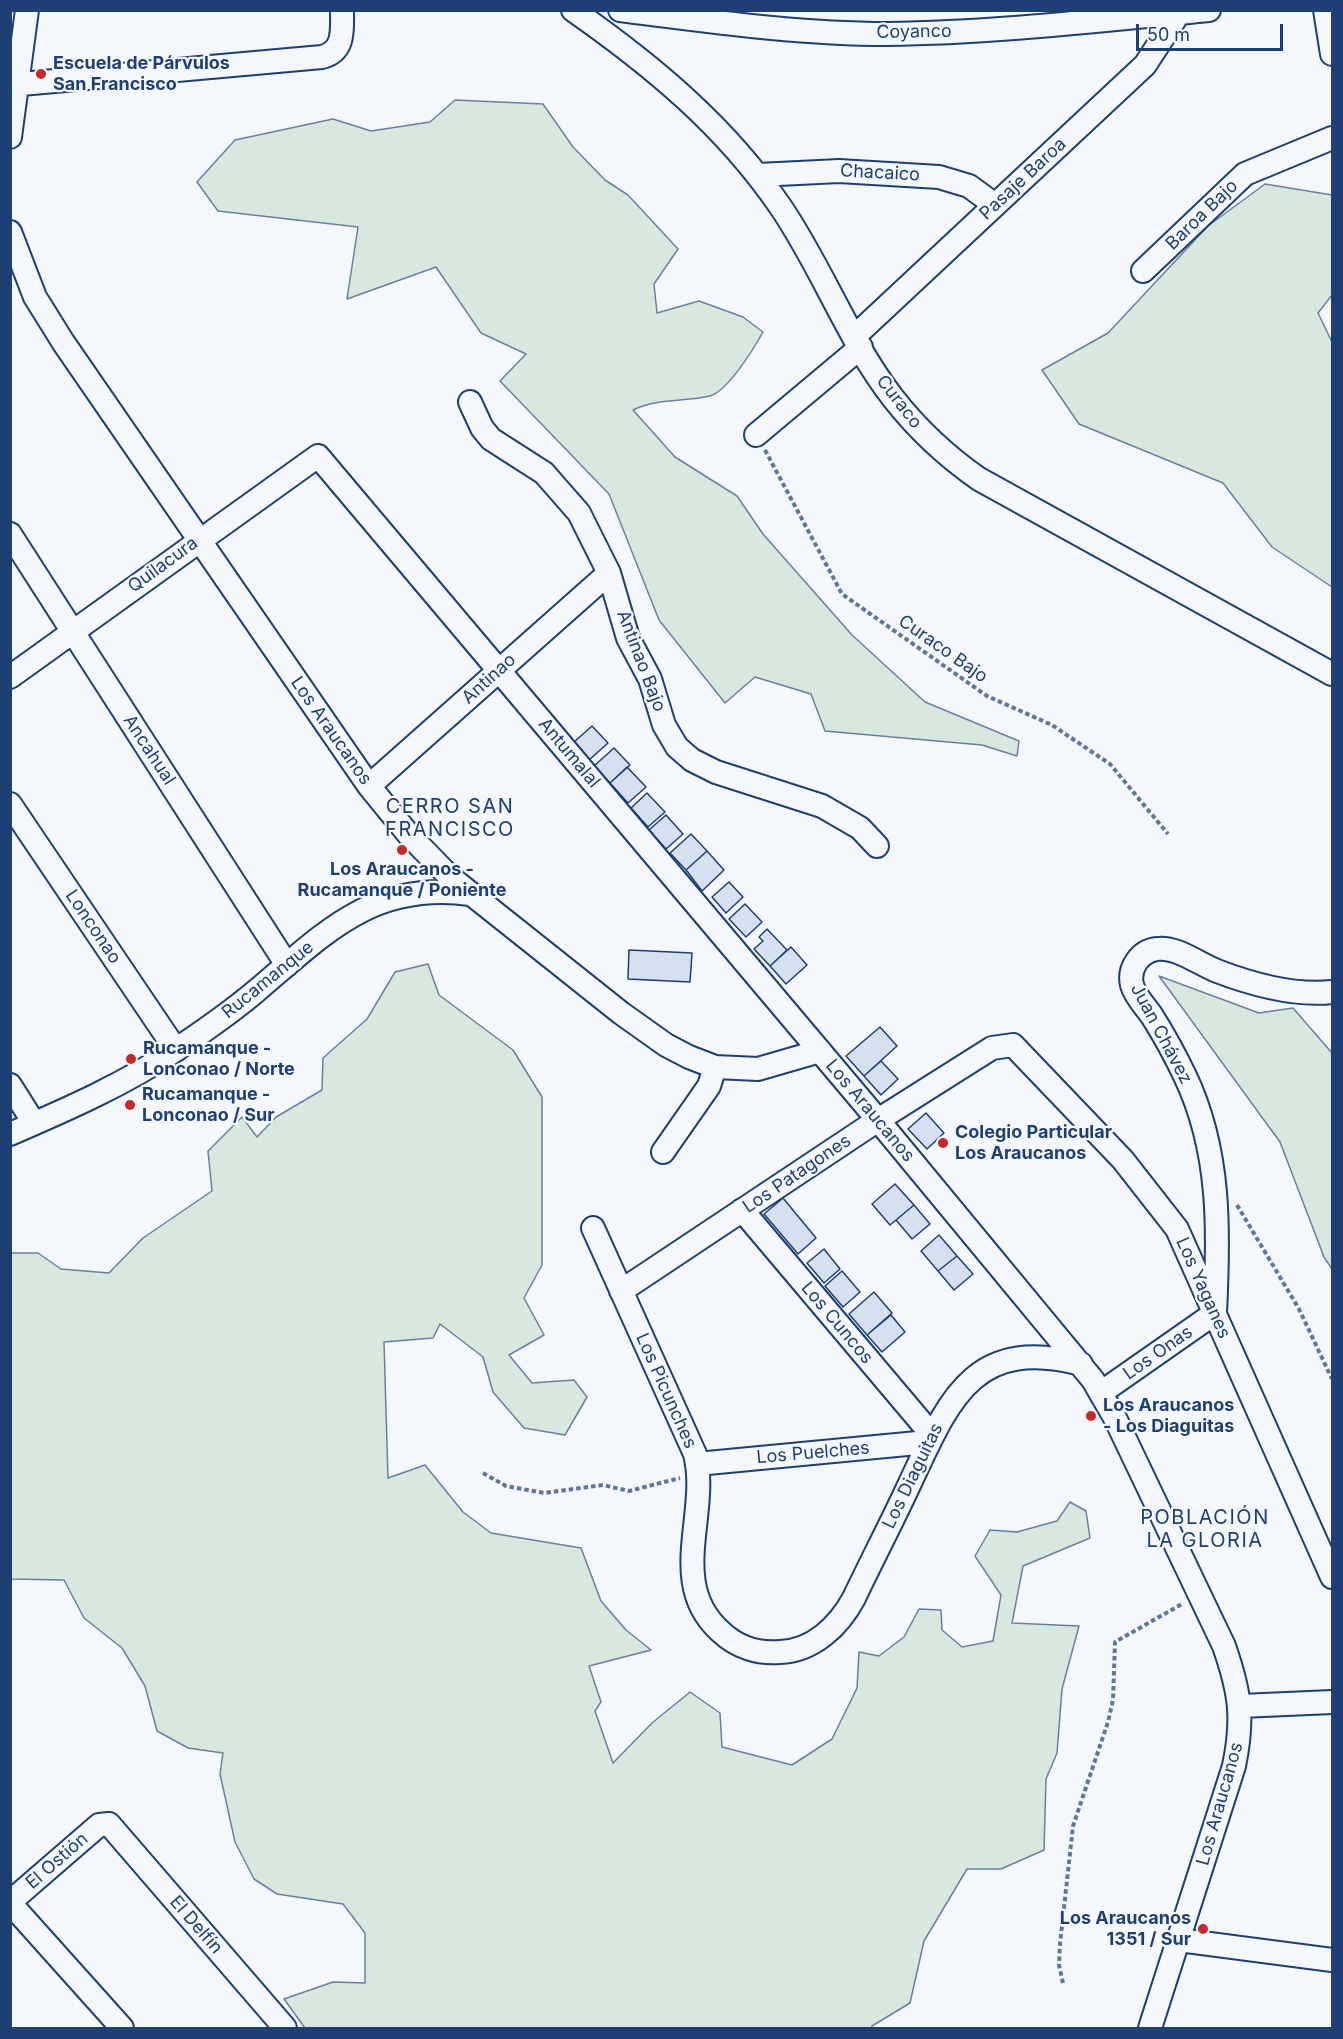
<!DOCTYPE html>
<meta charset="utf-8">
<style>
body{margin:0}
#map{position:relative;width:1343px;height:2039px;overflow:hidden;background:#f4f7fb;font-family:Inter,sans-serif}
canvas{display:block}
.frame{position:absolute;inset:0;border:12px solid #1d3f73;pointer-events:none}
.scale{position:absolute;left:1136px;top:24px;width:147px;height:27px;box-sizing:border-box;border:3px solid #1d3f73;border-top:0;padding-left:8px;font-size:18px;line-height:21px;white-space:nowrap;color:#1d3f73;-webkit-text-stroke:4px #f4f7fb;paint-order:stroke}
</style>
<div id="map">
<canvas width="1343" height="2039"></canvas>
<div class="frame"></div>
<div class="scale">50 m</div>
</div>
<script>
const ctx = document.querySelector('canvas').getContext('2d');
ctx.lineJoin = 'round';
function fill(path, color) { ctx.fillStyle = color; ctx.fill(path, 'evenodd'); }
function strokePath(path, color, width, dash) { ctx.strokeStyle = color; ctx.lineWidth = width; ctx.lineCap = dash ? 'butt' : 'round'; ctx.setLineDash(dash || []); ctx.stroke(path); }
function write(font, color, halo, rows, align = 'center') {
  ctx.font = font + ' Inter,sans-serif'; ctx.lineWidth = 4.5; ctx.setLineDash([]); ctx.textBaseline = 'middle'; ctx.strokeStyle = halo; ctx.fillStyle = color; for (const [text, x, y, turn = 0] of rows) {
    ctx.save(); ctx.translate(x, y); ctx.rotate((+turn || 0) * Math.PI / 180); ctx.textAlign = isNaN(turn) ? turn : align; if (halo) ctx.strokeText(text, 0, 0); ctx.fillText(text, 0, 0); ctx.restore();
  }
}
const green = new Path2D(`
 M455,100L543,104L573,147L605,180L628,195L678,249L654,284L657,313L699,301L743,317L763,332C754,348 728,391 710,396C685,402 657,398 633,410L675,457L737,496L763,534L852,635L925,702L1019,741L1017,756L982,745L825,731L811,694L755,677L725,703L659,620L609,494L500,381L526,354L481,333L436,267L347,299L358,227L218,211L197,182L235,140L333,119L371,131L430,122Z
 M1265,184L1332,195V295L1318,313L1332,342V587L1272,547L1223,483L1079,424L1042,370L1108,333L1208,226Z
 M428,964L439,995L513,1050L542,1097V1265L524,1298L544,1335L509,1355L532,1383L574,1380L587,1397L565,1435L524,1428L493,1392L483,1357L440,1324L433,1338L384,1342L388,1478L425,1465L463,1512L491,1533L581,1548L601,1601L626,1630L651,1650L589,1666L601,1702L595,1711L613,1763L652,1723L690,1692L720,1713L722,1747L792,1765L832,1739L857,1688L859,1652L879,1656L904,1637L919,1609L941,1610L942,1630L962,1647L993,1641L1001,1595L975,1556L990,1530L1017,1532L1057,1521L1070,1502L1086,1511L1090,1538L1023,1566L1012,1623L1079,1626L1062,1689L1057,1753L1046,1779L1044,1850L1001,1869H967L924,1941L910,2003L872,2026V2028H305L284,1999L333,1982L365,1983V1933L343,1904L277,1894L254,1879L235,1842L220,1774L223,1753L188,1748L157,1731L145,1686L122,1648L84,1618L64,1580L11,1579V1253H38L61,1269L109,1273L143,1238L212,1191L208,1151L242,1117L257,1137L276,1117L322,1090L323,1058L367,1019L395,972Z
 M1159,976L1259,1013L1293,1008L1332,1053V1269L1324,1257L1280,1142Z`);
fill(green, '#d7e8df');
strokePath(green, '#687fa3', 1.5);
const building = new Path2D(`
 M592,726L608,743L589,760L573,743Z
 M614,748L630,765L610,783L594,766Z
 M627,767L646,787L628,803L610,783Z
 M647,793L665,812L648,827L631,808Z
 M666,815L683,834L666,849L649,830Z
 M691,834L707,851L686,870L670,853Z
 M707,851L724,870L702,891L686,870Z
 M729,882L743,897L726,913L712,897Z
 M745,904L762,922L746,937L729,919Z
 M767,929L787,950L770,966L754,949L763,941L759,937Z
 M791,947L807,965L786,984L770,966Z
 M629,950L692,953L690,982L628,979Z
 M880,1027L897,1046L864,1076L846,1056Z
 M881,1061L898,1079L881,1095L864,1076Z
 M926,1113L944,1133L927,1149L908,1129Z
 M895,1184L914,1205L890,1225L872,1204Z
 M783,1198L816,1238L798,1254L764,1214Z
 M914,1205L930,1224L912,1239L896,1220Z
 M939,1235L957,1256L938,1271L921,1251Z
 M824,1249L840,1269L824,1283L807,1263Z
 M957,1256L973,1274L954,1290L938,1271Z
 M842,1271L860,1292L843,1307L825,1286Z
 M874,1292L892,1313L867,1335L849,1314Z
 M891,1315L905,1332L882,1352L867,1335Z`);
fill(building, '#d5e0f0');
strokePath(building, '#1d3f73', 1.5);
const minor = new Path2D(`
 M573,10C653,66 725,126 780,206C822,267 848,340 893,398C918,430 946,456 979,479L1332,674
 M620,10C708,21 798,34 887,34C994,33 1103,20 1209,10
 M1325,10L1332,54
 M10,85L322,57C345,51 342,30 342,10
 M10,137L27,10
 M758,175L839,171L939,177L969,186L995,205
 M10,232L35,297L63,342L369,786L409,835L450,877L621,1013L666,1045L689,1057L715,1067L758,1069L820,1051
 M1143,271L1245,174L1332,138
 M855,336L1145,65L1179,13
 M470,402L482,428L491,439L544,473L579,513L609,573L628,638L650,679L664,725L677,747L692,760L716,772L822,806L860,828L877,846
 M756,435L861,347
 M10,534L287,965
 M10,677L318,456L878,1120L1093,1380L1115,1418L1224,1646C1240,1692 1244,1718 1234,1766L1150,2028
 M369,786L609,573
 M10,804L176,1050
 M10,1085L34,1123
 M10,1134C68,1109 125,1084 177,1049C204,1031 230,1013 255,992C324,934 371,881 470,894
 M663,1152L709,1086L715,1067
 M742,1210L932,1435
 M593,1228L695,1454C710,1514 666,1583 721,1632C737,1647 758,1654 780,1652C813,1651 839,1626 854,1598C872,1560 892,1522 910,1483C949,1400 973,1336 1081,1364
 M621,1291L878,1120L992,1048L1013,1045L1123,1160L1177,1229L1332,1577
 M1102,1392L1215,1313C1219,1232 1221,1151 1185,1076C1175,1055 1164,1035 1152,1016C1145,1006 1135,996 1132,985C1128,968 1140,951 1157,949C1176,946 1199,964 1217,971C1251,984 1295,996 1332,992
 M697,1464L928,1442
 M1241,1706L1332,1702
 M10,1902L99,1825L109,1824L285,2028
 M10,1903L122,2028
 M1179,1940L1332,1960`);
strokePath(minor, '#1d3f73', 26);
strokePath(new Path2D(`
 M765,450L842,594L987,696L1052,725L1110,764L1168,834
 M1237,1205L1299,1309L1332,1379
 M483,1473L506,1486L544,1493L603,1485L629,1491L680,1478
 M1063,1983L1059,1965L1060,1944L1073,1826L1108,1722L1113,1700L1115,1642L1182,1604`), '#5e769c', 4, [4.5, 3]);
strokePath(minor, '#f4f7fb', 22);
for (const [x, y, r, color] of [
 [41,74,6,"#c62828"],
 [402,850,6,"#c62828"],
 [131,1059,6,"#c62828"],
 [130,1105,6,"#c62828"],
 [943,1143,6,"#c62828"],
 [1091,1416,6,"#c62828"],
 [1203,1929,6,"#c62828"]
]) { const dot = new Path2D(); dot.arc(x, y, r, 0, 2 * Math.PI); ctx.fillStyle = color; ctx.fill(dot); strokePath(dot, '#f4f7fb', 2); }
write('18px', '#1d3f73', '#f4f7fb', [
 ["Coyanco",914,32,-1],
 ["Chacaico",880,173,3],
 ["Pasaje Baroa",1023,179,-43],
 ["Baroa Bajo",1202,215,-44],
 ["Curaco",899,402,52],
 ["Quilacura",163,565,-36],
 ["Curaco Bajo",943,649,35],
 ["Antinao Bajo",641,661,69],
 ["Antinao",489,679,-42],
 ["Los Araucanos",331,731,55],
 ["Ancahual",149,750,57],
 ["Antumalal",569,753,50],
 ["Lonconao",93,927,56],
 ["Rucamanque",268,980,-39],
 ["Juan Chávez",1161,1034,62],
 ["Los Araucanos",870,1111,50],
 ["Los Patagones",797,1174,-34],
 ["Los Yaganes",1203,1288,66],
 ["Los Cuncos",837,1323,50],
 ["Los Onas",1158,1353,-35],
 ["Los Picunches",666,1391,66],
 ["Los Puelches",813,1453,-5],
 ["Los Diaguitas",913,1476,-64],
 ["Los Araucanos",1220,1804,-74],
 ["El Ostión",57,1861,-41],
 ["El Delfín",196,1925,49]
]);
write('bold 18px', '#1d3f73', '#f4f7fb', [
 ["Escuela de Párvulos",53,64],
 ["San Francisco",53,85],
 ["Los Araucanos -",402,870,"center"],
 ["Rucamanque / Poniente",402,891,"center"],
 ["Rucamanque -",143,1049],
 ["Lonconao / Norte",143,1070],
 ["Rucamanque -",142,1095],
 ["Lonconao / Sur",142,1116],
 ["Colegio Particular",955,1133],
 ["Los Araucanos",955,1154],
 ["Los Araucanos",1103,1406],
 ["- Los Diaguitas",1103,1427],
 ["Los Araucanos",1191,1919,"right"],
 ["1351 / Sur",1191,1940,"right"]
], 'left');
ctx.letterSpacing = '1.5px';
write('20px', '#1d3f73', '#f4f7fb', [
 ["CERRO SAN",450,807],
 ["FRANCISCO",450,830],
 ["POBLACIÓN",1205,1518],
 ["LA GLORIA",1205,1541]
]);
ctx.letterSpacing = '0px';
</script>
